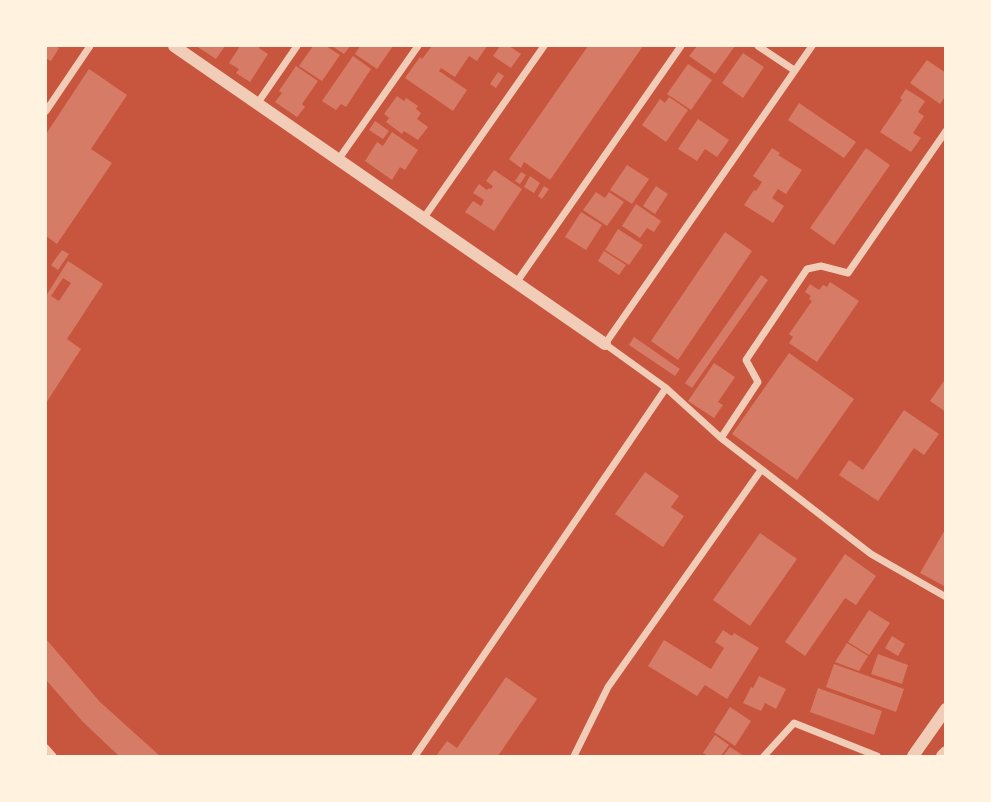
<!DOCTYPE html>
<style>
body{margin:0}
#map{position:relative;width:991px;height:802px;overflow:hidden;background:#c8553d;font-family:Roboto,sans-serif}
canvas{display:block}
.frame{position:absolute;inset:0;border:47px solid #fff3e0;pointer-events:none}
</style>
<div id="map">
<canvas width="991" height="802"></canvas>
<div class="frame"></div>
</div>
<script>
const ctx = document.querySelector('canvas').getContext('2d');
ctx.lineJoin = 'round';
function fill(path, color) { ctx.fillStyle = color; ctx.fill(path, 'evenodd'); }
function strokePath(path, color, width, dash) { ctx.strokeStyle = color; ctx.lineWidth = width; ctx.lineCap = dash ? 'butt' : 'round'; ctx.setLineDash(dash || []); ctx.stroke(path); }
fill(new Path2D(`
 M46,46H55L59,48L51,61L47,59L46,62Z
 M196,46H225L216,59Z
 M240,46H260L259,48L268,54L250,82L236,73L239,69L229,63Z
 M313,46H326L340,55L322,81L299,66Z
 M332,46H350L344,54Z
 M360,46H393L377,69L355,54Z
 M432,46H487L477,61L469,56L455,77L441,68L439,71L467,90L453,111L405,78L420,57L422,59Z
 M500,46H509L521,54L511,68L493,56Z
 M588,46H643L550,180L524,162L521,168L509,159Z
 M697,46H735L715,74L689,56Z
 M743,53L764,67L743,98L722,83Z
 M353,56L371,69L346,107L341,104L336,110L322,101Z
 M927,60L946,73V95L940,104L910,83Z
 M688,64L712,80L691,110L667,94Z
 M296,66L318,81L302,104L305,107L297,117L275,102L282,93L279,91Z
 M89,69L127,95L91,149L112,163L57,244L46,236V134Z
 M498,72L504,76L496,88L490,84Z
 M906,89L925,101L918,112L924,116L913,133L921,138L911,152L880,132L902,100L900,98Z
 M397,96L404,101L406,98L418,106L416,109L421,113L417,119L428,127L418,140L404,131L402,134L386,122L389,118L384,114Z
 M669,97L688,110L666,142L642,125L660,99L665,103Z
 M799,103L856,142L844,158L788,120Z
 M698,119L729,140L717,157L705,149L697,161L678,149Z
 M375,121L389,131L383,139L369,130Z
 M392,132L418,150L405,170L400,167L392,180L365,161L377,142L383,146Z
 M772,148L780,153L778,155L802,170L786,194L778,189L772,198L784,206L773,223L744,205L754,190L756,191L762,182L753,176Z
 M866,148L890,165L834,245L810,228Z
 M627,165L649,179L632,204L610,190Z
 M494,170L522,189L494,231L465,212L473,201L481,206L484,200L473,193L479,184L487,190L489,188L491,189L493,186L486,181Z
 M521,172L526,175L520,184L515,181Z
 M530,176L540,183L534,193L524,187Z
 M544,186L549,189L542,199L538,196Z
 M656,186L668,194L655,214L643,206Z
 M596,192L605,198L609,192L624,202L607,226L583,210Z
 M636,204L661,221L654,232L647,228L640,238L622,226Z
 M581,212L602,225L586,250L565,237Z
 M618,229L643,245L629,265L605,250Z
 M725,232L752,251L678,360L651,341Z
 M62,250L69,254L58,270L51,265Z
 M604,251L626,265L619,275L598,261Z
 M68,261L103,284L67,339L81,349L46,403V296ZM63,278L71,283L59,301L51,296Z
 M761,275L768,280L692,388L685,383Z
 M830,282L859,301L817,362L789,343L793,337L789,334L812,301L809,299L811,296L805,292L810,284L819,290L823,285L827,287Z
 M634,337L680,369L675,376L629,345Z
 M789,353L854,399L797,480L732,434Z
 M714,363L735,377L718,402L723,405L714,418L688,401Z
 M946,378V412L930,401Z
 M904,410L939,434L924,455L914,448L878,501L839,475L849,460L863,470Z
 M645,472L679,496L671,507L684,516L663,547L615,514Z
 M946,528V587L920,573Z
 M760,533L797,559L750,626L713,600Z
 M845,554L876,576L856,605L845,598L805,656L785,642Z
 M869,610L890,623L869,655L848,642Z
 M723,630L732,636L734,633L759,648L727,699L705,685L697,696L648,666L664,640L711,669L724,648L715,642Z
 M892,636L905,644L898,656L885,648Z
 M46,639L100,702L160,756H119L83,722L46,680Z
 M847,643L868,656L859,671L835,662Z
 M878,654L908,665L902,684L871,674Z
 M834,664L904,689L896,712L826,687Z
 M759,676L786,689L776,709L765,703L761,711L743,703L751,687L753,688Z
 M506,677L537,699L498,756H436L447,741L457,748Z
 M818,688L882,711L874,735L810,712Z
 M730,707L751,721L735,746L714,732Z
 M715,735L729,745L721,756H708L703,753Z
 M730,747L744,756H723Z`), '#d67c66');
strokePath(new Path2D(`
 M758,46L794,70
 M812,46L605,344L666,388L721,438L871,554L946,597
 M257,104L297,46
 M46,111L90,46
 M338,160L418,46
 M423,219L544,46
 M516,283L681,46
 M721,438L758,382L746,360L807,269L821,266L848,273L946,131
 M46,748L53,756
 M415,756L666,388
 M574,756L608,687L761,470
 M764,756L794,723L877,756`), '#f1ccb7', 7);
strokePath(new Path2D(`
 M174,46L605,344
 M913,756L946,709
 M942,756L946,752`), '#f1ccb7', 12);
</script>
